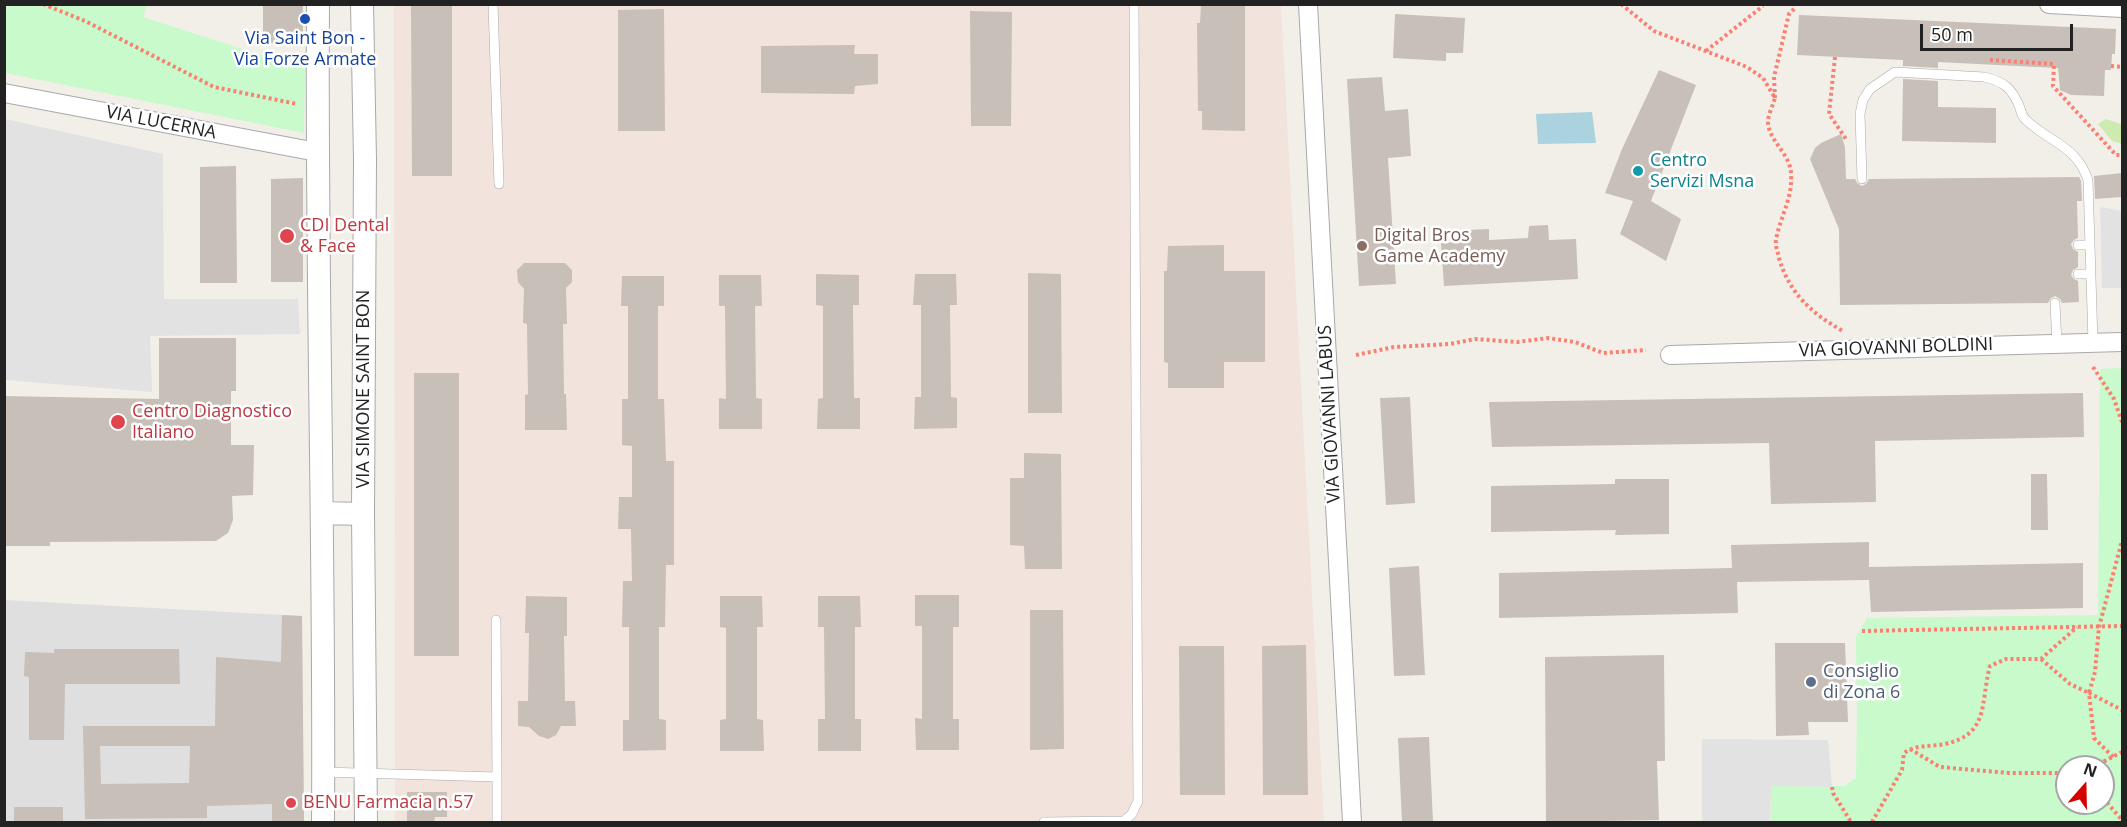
<!DOCTYPE html>
<style>
body{margin:0}
#map{position:relative;width:2127px;height:827px;overflow:hidden;background:#f2efe9;font-family:"Open Sans",sans-serif}
canvas{display:block}
.frame{position:absolute;inset:0;border:6px solid #222;pointer-events:none}
.north{position:absolute;left:2055px;top:755px;width:60px;height:60px;box-sizing:border-box;background:#fff;border:2px solid #a7a7a7;border-radius:50%;rotate:20deg;font-size:16px;font-weight:700;line-height:24px;text-align:center;color:#222}
.north::after{content:'';display:block;margin:auto;width:21px;height:27px;background:#d40000;clip-path:polygon(50% 0,100% 100%,50% 72%,0 100%)}
.scale{position:absolute;left:1920px;top:24px;width:153px;height:27px;box-sizing:border-box;border:3px solid #222;border-top:0;padding-left:8px;font-size:18px;line-height:21px;white-space:nowrap;color:#222;-webkit-text-stroke:4px #fff;paint-order:stroke}
</style>
<div id="map">
<canvas width="2127" height="827"></canvas>
<div class="frame"></div>
<div class="north">N</div>
<div class="scale">50 m</div>
</div>
<script>
const ctx = document.querySelector('canvas').getContext('2d');
ctx.lineJoin = 'round';
function fill(path, color) { ctx.fillStyle = color; ctx.fill(path, 'evenodd'); }
function strokePath(path, color, width, dash) { ctx.strokeStyle = color; ctx.lineWidth = width; ctx.lineCap = dash ? 'butt' : 'round'; ctx.setLineDash(dash || []); ctx.stroke(path); }
function write(font, color, halo, rows, align = 'center') {
  ctx.font = font + ' "Open Sans",sans-serif'; ctx.lineWidth = 5; ctx.setLineDash([]); ctx.textBaseline = 'middle'; ctx.strokeStyle = halo; ctx.fillStyle = color; for (const [text, x, y, turn = 0] of rows) {
    ctx.save(); ctx.translate(x, y); ctx.rotate((+turn || 0) * Math.PI / 180); ctx.textAlign = isNaN(turn) ? turn : align; if (halo) ctx.strokeText(text, 0, 0); ctx.fillText(text, 0, 0); ctx.restore();
  }
}
fill(new Path2D(`
 M4,600L302,616L304,822H5Z`), '#e0dfdf');
fill(new Path2D(`
 M394,5H1281L1324,822H395Z`), '#f3e3dd');
fill(new Path2D(`
 M2106,119L2121,124L2122,144L2112,141L2098,124Z`), '#cdebb0');
fill(new Path2D(`
 M4,5H147L143,17L305,69L304,133L5,73Z
 M2122,368V822H1771L1770,786H1844L1856,778L1857,717L1856,637L1867,618L2098,615L2100,369ZM2067,767H2103V803H2067Z`), '#c8facc');
fill(new Path2D(`
 M5,119L163,154L164,299H298L300,334L150,336L152,392L5,380Z
 M2100,207L2122,211V288H2102Z
 M1702,739L1828,740L1832,787L1771,786L1770,822H1702Z`), '#e2e2e2');
fill(new Path2D(`
 M1592,112L1596,143L1538,144L1536,114Z`), '#aad3df');
fill(new Path2D(`
 M263,4H303V42L263,43Z
 M411,4H452V176H412Z
 M1245,4V131L1202,130V111H1198L1197,23H1200L1201,5Z
 M664,9L665,131H618V10Z
 M970,11L1012,12L1011,126H971Z
 M1395,14L1465,18L1463,53H1446V61L1393,58Z
 M1799,15L2116,29L2115,54H2112L2111,70H2105L2104,96L2071,95L2060,90L2058,68L1938,62V68L1903,66V60L1797,55Z
 M855,45L854,54H878V84L855,86L854,94L761,93V46Z
 M1659,70L1696,85L1651,201L1681,219L1666,261L1620,234L1633,201L1605,193L1622,149Z
 M1382,77L1385,111L1408,109L1411,156L1388,158L1396,284L1359,286L1347,79Z
 M1903,79L1938,81V107L1996,108V143L1902,141Z
 M1841,134L1845,147L1846,179H1855L1857,183L1862,186L1866,184L1869,179L2079,177L2081,181L2082,201H2077L2078,238L2074,240L2071,244L2073,249L2078,252V267L2073,270L2071,275L2074,279L2078,281L2079,302L2062,303L2060,299L2055,296L2051,298L2048,303L1840,305L1839,229L1810,159L1815,148L1821,143Z
 M236,166L237,283H200V167Z
 M2122,173V197L2095,199L2094,176Z
 M303,178V282H271V179Z
 M1548,225L1549,240L1576,239L1578,279L1444,286L1441,243L1468,241L1467,230L1489,229V240L1528,238L1529,226Z
 M1224,245V271H1265V362H1224V388H1168V363L1164,362V271H1167L1168,246Z
 M524,263H565L572,270V282L566,288L567,324H563L564,394H566L567,430H525V395L528,394L527,324L523,323L524,289L518,282L517,270Z
 M1028,273L1061,274L1062,413H1028Z
 M816,274L859,275V305H853L854,398H860V429H817L818,399L823,398V306L816,305Z
 M915,274H956L957,305H950L951,397L957,398V428L914,429L915,397H921V305H913Z
 M719,275H761L762,306H755L756,398L762,399V429H719V398L726,399L725,306H719Z
 M622,276H664V306H658V399H664L666,461H674V565H666L665,627H659V719L666,720V750L623,751V720H629V627H622L623,581H632L631,529H618L619,497H632V446L622,445V399H628V306H621Z
 M159,338H236V391H231V445H254L253,495L232,496L233,520L228,533L216,541L50,542V546H4V396L159,399Z
 M414,373H459V656H414Z
 M2083,393L2084,437L1875,441L1876,502L1771,504L1769,443L1492,447L1489,402Z
 M1410,397L1415,503L1386,505L1380,398Z
 M1024,453L1061,454L1062,569H1025L1024,546L1010,545V478H1024Z
 M2031,474H2047L2048,530H2031Z
 M1615,479H1669V534L1615,535L1616,530L1491,532V486L1615,484Z
 M1869,542V567L2083,563V608L1871,612L1869,580L1737,582L1738,613L1499,618V573L1732,568L1731,545Z
 M1419,566L1425,675L1394,676L1389,568Z
 M915,595H959V627H953V719H959V750H916L915,718L922,719V626H915Z
 M526,596L567,597V636H564L565,701H575L576,726H561L556,735L548,739L539,736L529,727L518,726V701H528L529,633H525Z
 M720,596H762L763,627H757V719L763,720L764,751H720V720L726,719V628L720,627Z
 M818,596H860L861,627H855V719H861V751H818V719H825L824,627H818Z
 M1030,610H1063L1064,749L1030,750Z
 M282,615L302,616L304,822H272V804L207,806V818L85,819L83,726H215L216,657L281,662ZM100,746H190L189,783L101,784Z
 M1775,643H1845L1848,722H1808L1809,735L1776,736Z
 M1306,645L1308,795H1263L1262,646Z
 M1179,646H1224L1225,795H1180Z
 M54,649H179L180,684H65L64,740H29V677L24,676L25,652L54,653Z
 M1664,655L1665,761H1657L1659,820L1546,822L1545,657Z
 M1429,737L1433,822H1402L1398,738Z
 M407,792H447V817H435L434,822H407Z
 M14,807H63V822H14Z`), '#c7bfb8');
const service = new Path2D(`
 M493,4L499,184
 M1862,179L1860,114L1863,100L1870,89L1895,72L1984,77C2005,82 2012,88 2020,108C2021,113 2023,117 2026,120C2049,142 2077,146 2088,180L2093,343
 M2078,245H2090
 M2078,274H2091
 M2055,303L2057,344
 M496,620L497,777
 M323,772L497,777V822
 M1044,822L1124,821L1132,814L1138,801L1134,4`);
const minor = new Path2D(`
 M1308,4L1352,822
 M2049,4L2122,8
 M4,93L317,152
 M1670,355L2122,342`);
const tertiary = new Path2D(`
 M318,4C316,277 325,550 323,822
 M362,4L365,160L363,514L366,822
 M323,513L363,514`);
strokePath(service, '#a9a9a9', 10);
strokePath(minor, '#a9a9a9', 20);
strokePath(tertiary, '#a9a9a9', 24);
strokePath(new Path2D(`
 M43,4L85,21L214,87L297,104
 M1621,4L1654,31L1747,67L1763,78L1775,98C1773,105 1769,113 1768,120C1767,140 1791,154 1791,174C1793,198 1780,217 1776,240C1775,246 1778,252 1779,258C1789,293 1812,314 1843,331
 M1706,51L1763,6
 M1835,57L1829,114L1846,139
 M1990,60L2054,64L2053,86L2116,155H2122
 M2111,66L2122,67
 M1775,98L1774,77L1789,14L1796,7
 M1356,355L1394,347L1450,344L1475,339L1517,342L1548,338L1575,342L1603,353L1646,350
 M2093,367L2114,399L2122,422
 M1862,631L2122,626
 M2041,659L2070,684L2089,693L2095,672L2099,627L2122,541
 M1910,749L1940,767L2009,773H2067
 M2113,757L2094,738L2089,693L2122,710
 M2093,767L2122,752
 M1832,787L1833,793L1851,822
 M2103,798L2122,820
 M1872,822L1902,770L1904,753C1917,744 1930,747 1945,744C1990,734 1980,703 1990,666L2006,659H2041L2077,627`), '#fa8072', 4, [3, 3]);
strokePath(service, '#fff', 9);
strokePath(minor, '#fff', 18);
strokePath(tertiary, '#fff', 22);
for (const [x, y, r, color] of [
 [305,19,6,"#1a4fb4"],
 [1638,171,6,"#0f9aa8"],
 [287,236,8,"#e0444e"],
 [1362,246,6,"#8d6e63"],
 [118,422,8,"#e0444e"],
 [1811,682,6,"#5c6f8a"],
 [291,803,6,"#e0444e"]
]) { const dot = new Path2D(); dot.arc(x, y, r, 0, 2 * Math.PI); ctx.fillStyle = color; ctx.fill(dot); strokePath(dot, '#fff', 2); }
write('18px', '#164399', '#fff', [
 ["Via Saint Bon -",305,39],
 ["Via Forze Armate",305,60]
]);
write('18px', '#222', '#fff', [
 ["VIA LUCERNA",161,123,11],
 ["VIA GIOVANNI BOLDINI",1896,348,-2],
 ["VIA SIMONE SAINT BON",364,389,-90],
 ["VIA GIOVANNI LABUS",1330,414,-93]
]);
write('18px', '#0d838f', '#fff', [
 ["Centro",1650,161],
 ["Servizi Msna",1650,182]
], 'left');
write('18px', '#be3a42', '#fff', [
 ["CDI Dental",300,226],
 ["& Face",300,247],
 ["Centro Diagnostico",132,412],
 ["Italiano",132,433],
 ["BENU Farmacia n.57",303,803]
], 'left');
write('18px', '#785e54', '#fff', [
 ["Digital Bros",1374,236],
 ["Game Academy",1374,257]
], 'left');
write('18px', '#4e5e75', '#fff', [
 ["Consiglio",1823,672],
 ["di Zona 6",1823,693]
], 'left');
</script>
